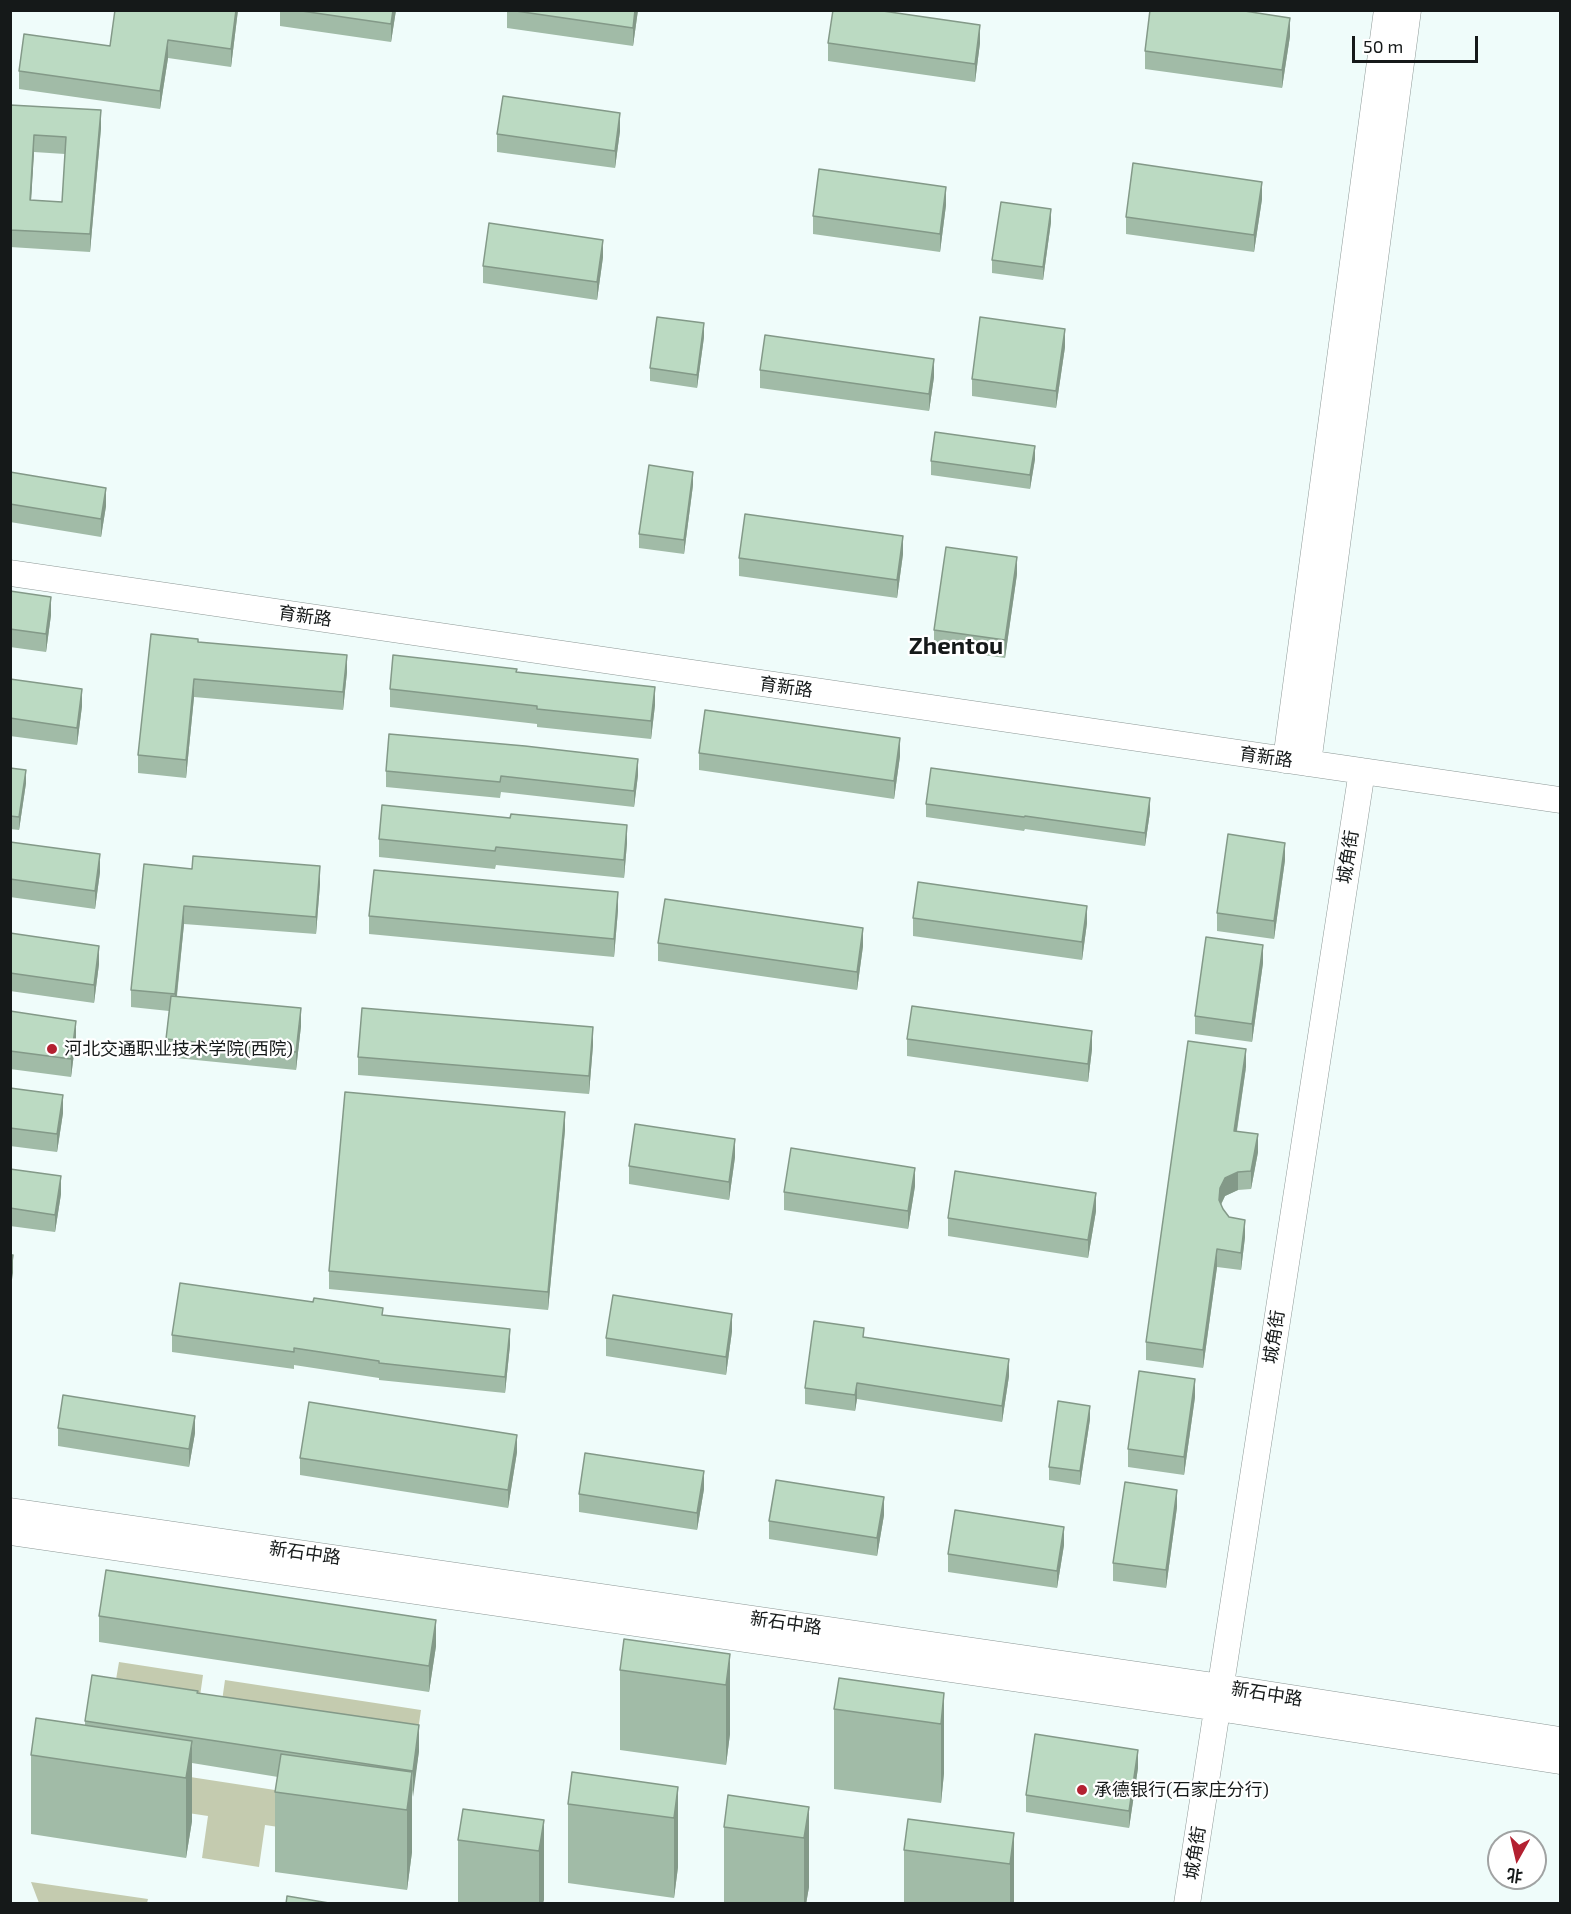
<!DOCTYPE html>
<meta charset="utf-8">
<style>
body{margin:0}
#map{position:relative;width:1571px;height:1914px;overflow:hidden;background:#effcfa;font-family:"Exo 2","Noto Sans SC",sans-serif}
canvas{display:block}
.frame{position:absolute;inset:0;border:12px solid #151919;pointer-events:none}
.north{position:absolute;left:1487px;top:1830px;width:60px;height:60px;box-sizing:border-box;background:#fff;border:2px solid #a1a3a3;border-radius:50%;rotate:188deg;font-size:16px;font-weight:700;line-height:24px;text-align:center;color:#151919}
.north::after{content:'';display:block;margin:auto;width:21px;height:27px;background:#b32131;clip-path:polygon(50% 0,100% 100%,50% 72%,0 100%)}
.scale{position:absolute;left:1352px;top:36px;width:126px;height:27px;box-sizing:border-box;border:3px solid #151919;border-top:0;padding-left:8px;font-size:18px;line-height:21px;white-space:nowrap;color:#151919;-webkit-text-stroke:4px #fff;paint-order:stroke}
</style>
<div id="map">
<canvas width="1571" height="1914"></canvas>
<div class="frame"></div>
<div class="north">北</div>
<div class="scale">50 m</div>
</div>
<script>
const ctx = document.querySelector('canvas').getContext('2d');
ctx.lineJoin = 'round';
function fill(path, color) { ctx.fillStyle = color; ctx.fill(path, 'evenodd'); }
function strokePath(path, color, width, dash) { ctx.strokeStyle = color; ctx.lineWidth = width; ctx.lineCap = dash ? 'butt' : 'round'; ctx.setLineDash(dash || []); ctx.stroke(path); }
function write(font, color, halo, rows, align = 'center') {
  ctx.font = font + ' "Exo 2","Noto Sans SC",sans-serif'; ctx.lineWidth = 4.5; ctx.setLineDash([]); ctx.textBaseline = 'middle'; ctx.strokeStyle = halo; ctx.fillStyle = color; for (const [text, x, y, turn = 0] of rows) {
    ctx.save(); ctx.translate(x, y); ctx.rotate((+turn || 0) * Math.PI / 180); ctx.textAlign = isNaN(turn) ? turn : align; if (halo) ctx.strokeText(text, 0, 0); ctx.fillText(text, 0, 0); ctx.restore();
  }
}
fill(new Path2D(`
 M119,1662L203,1675L198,1710L113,1697Z
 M225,1680L421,1710L416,1744L220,1715Z
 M60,1757L405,1810L400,1845L265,1825L259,1867L202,1858L208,1816L55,1793Z
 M31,1882L148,1899L147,1903H39Z`), '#c4cbaf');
const secondary = new Path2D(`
 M10,573L1560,800
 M1286,760L1387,10
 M1308,763L1408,10
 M10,1511L1221,1687L1560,1740
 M10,1532L1218,1708L1560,1761
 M1187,1904L1362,771`);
strokePath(secondary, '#8d9896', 27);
strokePath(secondary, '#fff', 26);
fill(new Path2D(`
 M238,10L231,67L168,58L160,109L19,89V71Z
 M280,10H396L391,42L280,26Z
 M507,10H638L633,46L507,28Z
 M1290,36L1282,88L1145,69V51Z
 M828,43H980L975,82L828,61Z
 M10,105L101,128L90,252L10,247ZM34,152L65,154L62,202L31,200Z
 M620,131L615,168L497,152V134Z
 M1262,199L1254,252L1126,234V217Z
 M946,205L940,252L813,234V216Z
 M1051,222L1043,280L992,273V260Z
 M603,257L597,300L483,283V266Z
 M704,337L697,388L650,381V368Z
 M1065,347L1056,408L972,396V379Z
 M760,370L934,377L929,411L760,388Z
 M1035,459L1030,489L931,475V461Z
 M10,472L106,506L101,537L10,522Z
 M693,485L684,554L639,548V534Z
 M903,554L897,598L739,576V558Z
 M1017,574L1005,658L934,648V630Z
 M10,591L51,615L46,652L10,647Z
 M198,642L347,672L343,710L194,697L186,778L138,773V755Z
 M517,672L655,705L651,739L537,727V724L390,707V689Z
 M10,679L82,706L77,745L10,736Z
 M699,753L900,756L894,799L699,770Z
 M10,768L26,783L19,830L10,829Z
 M386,771L638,775L634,807L501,792L500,798L386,787Z
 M926,804L1150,812L1145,846L1025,829L1024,831L926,817Z
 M379,839L627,843L624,878L496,865L495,869L379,857Z
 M10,842L100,872L95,909L10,897Z
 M1285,860L1274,939L1217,931V913Z
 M144,864L320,884L316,934L184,924L177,996L301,1026L296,1070L166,1057V1039L169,1011L131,1007V990Z
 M618,910L614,957L369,934V916Z
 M913,918L1087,923L1082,960L913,936Z
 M10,933L99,964L94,1003L10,991Z
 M658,943L863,946L857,990L658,961Z
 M1263,963L1252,1042L1195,1034V1016Z
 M10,1011L76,1038L71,1077L10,1069Z
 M907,1039L1092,1049L1088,1082L907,1056Z
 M593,1045L589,1094L358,1075V1057Z
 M1246,1067L1237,1131L1258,1152L1251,1189L1238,1190L1225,1196L1221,1205L1223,1209L1245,1237L1241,1270L1217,1267L1203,1368L1146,1360V1342Z
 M10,1088L63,1113L57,1152L10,1146Z
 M565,1130L548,1310L329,1289V1271Z
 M735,1157L729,1200L629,1184V1166Z
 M10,1169L61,1194L55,1232L10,1226Z
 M915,1186L908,1229L784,1210V1192Z
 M1096,1211L1088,1258L948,1236V1218Z
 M383,1315L510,1345L505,1393L379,1380V1378L294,1365V1369L172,1352V1335Z
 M732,1331L726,1375L606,1356V1338Z
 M864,1337L1009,1376L1002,1422L857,1399L855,1411L805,1404V1388Z
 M1195,1397L1184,1475L1128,1467V1449Z
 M1090,1419L1080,1485L1049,1480V1467Z
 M58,1428L195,1433L189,1467L58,1446Z
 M517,1452L508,1508L300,1475V1458Z
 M704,1489L697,1530L579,1512V1494Z
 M1177,1507L1166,1588L1113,1581V1563Z
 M884,1515L877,1556L769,1539V1521Z
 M1064,1545L1057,1588L948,1572V1554Z
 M99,1616L436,1646L429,1692L99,1642Z
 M730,1654V1734L726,1765L620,1750V1670Z
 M198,1693L419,1751L412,1797V1852L407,1890L275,1872V1792L278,1777L192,1763V1821L186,1858L31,1834V1755L85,1725V1721Z
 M944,1693V1773L941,1803L834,1789V1709Z
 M1138,1768L1129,1828L1026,1812V1795Z
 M678,1787V1867L674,1898L568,1883V1804Z
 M809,1807V1887L806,1904H724V1827Z
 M544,1820L543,1904H458V1840Z
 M1014,1833V1904H904V1850Z`), '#a1bba7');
fill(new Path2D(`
 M236,10H238L231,67V49Z
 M393,10H396L391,42V24Z
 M635,10H638L633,46V28Z
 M1290,18V36L1282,88V70Z
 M980,25V43L975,82V64Z
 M168,40V58L160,109V91Z
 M101,110V128L90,252V234Z
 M620,113V131L615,168V151Z
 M34,135V152L30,218V200Z
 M1262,182V199L1254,252V235Z
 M946,187V205L940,252V234Z
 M1051,209V222L1043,280V267Z
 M603,240V257L597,300V282Z
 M704,323V337L697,388V375Z
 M1065,329V347L1056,408V391Z
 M934,359V377L929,411V394Z
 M1035,446V459L1030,489V475Z
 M693,472V485L684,554V540Z
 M106,488V506L101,537V519Z
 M903,536V554L897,598V580Z
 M1017,557V574L1005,658V640Z
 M51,597V615L46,652V634Z
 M347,655V672L343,710V692Z
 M194,679V697L186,778V760Z
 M655,687V705L651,739V721Z
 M82,689V706L77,745V728Z
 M900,738V756L894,799V781Z
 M638,759V775L634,807V791Z
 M26,770V783L19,830V817Z
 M1150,798V812L1145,846V833Z
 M627,825V843L624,878V860Z
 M1285,843V860L1274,939V921Z
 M100,854V872L95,909V891Z
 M320,866V884L316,934V917Z
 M618,892V910L614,957V939Z
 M184,906V924L175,1012V994Z
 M1087,906V923L1082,960V942Z
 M863,928V946L857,990V972Z
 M1263,945V963L1252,1042V1024Z
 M99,946V964L94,1003V985Z
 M301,1008V1026L296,1070V1052Z
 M76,1021V1038L71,1077V1059Z
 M593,1027V1045L589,1094V1076Z
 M1092,1031V1049L1088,1082V1064Z
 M1246,1049V1067L1234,1149V1131Z
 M63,1095V1113L57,1152V1134Z
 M565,1112V1130L548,1310V1292Z
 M1258,1134V1152L1251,1189V1171Z
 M735,1139V1157L729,1200V1182Z
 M915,1168V1186L908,1229V1211Z
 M1238,1172V1190L1225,1196L1220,1206L1219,1200L1220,1188L1225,1178Z
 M61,1176V1194L55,1232V1215Z
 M1096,1193V1211L1088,1258V1240Z
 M1245,1220V1237L1241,1270V1253Z
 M1217,1249V1267L1203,1368V1350Z
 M13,1255V1273L10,1293V1276Z
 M732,1314V1331L726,1375V1357Z
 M510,1329V1345L505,1393V1377Z
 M1009,1359V1376L1002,1422V1406Z
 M1195,1379V1397L1184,1475V1457Z
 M857,1383V1399L855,1411V1395Z
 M1090,1406V1419L1080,1485V1471Z
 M195,1416V1433L189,1467V1449Z
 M517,1435V1452L508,1508V1490Z
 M704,1471V1489L697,1530V1513Z
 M1177,1490V1507L1166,1588V1570Z
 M884,1497V1515L877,1556V1538Z
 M1064,1527V1545L1057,1588V1571Z
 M436,1620V1646L429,1692V1666Z
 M730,1654V1734L726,1765V1685Z
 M944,1693V1773L941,1803V1724Z
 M419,1725V1751L413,1797V1771Z
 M192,1741V1821L186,1858V1778Z
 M1138,1750V1768L1129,1828V1811Z
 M412,1772V1852L407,1890V1810Z
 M678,1787V1867L674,1898V1818Z
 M809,1807V1887L806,1904H804V1838Z
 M544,1820V1900L543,1904H539V1851Z
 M1014,1833V1904H1010V1864Z`), '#839988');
const building = new Path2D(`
 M115,10H236L231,49L168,40L160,91L19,71L24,34L110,46Z
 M295,10H393L391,24Z
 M509,10H635L633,28Z
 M833,10H876L980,25L975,64L828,43Z
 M1150,10H1238L1290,18L1282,70L1145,51Z
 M503,96L620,113L615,151L497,134Z
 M10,105L101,110L90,234L10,230ZM34,135L66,137L62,202L30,200Z
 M1133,163L1262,182L1254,235L1126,217Z
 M819,169L946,187L940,234L813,216Z
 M1001,202L1051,209L1043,267L992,260Z
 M489,223L603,240L597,282L483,266Z
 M657,317L704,323L697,375L650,368Z
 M980,317L1065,329L1056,391L972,379Z
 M765,335L934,359L929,394L760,370Z
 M935,432L1035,446L1030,475L931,461Z
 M649,465L693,472L684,540L639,534Z
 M10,472L106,488L101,519L10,504Z
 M745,514L903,536L897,580L739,558Z
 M946,547L1017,557L1005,640L934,630Z
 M10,591L51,597L46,634L10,629Z
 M151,634L198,639V642L347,655L343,692L194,679L186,760L138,755Z
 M393,655L517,669L516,672L655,687L651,721L537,709V706L390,689Z
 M10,679L82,689L77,728L10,718Z
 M705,710L900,738L894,781L699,753Z
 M389,734L525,746L638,759L634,791L501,776L500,782L386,771Z
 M10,768L26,770L19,817L10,816Z
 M931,768L1150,798L1145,833L1025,816L1024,817L926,804Z
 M382,805L510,818L511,814L627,825L624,860L496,847L495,851L379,839Z
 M1228,834L1285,843L1274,921L1217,913Z
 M10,842L100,854L95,891L10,879Z
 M193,856L320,866L316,917L184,906L175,994L131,990L144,864L192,869Z
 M374,870L618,892L614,939L369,916Z
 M918,882L1087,906L1082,942L913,918Z
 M665,899L863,928L857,972L658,943Z
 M10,933L99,946L94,985L10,973Z
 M1206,937L1263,945L1252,1024L1195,1016Z
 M171,996L301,1008L296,1052L166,1039Z
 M912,1006L1092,1031L1088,1064L907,1039Z
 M362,1008L593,1027L589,1076L358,1057Z
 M10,1011L76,1021L71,1059L10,1051Z
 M1188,1041L1246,1049L1234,1131L1258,1134L1251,1171L1238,1172L1225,1178L1220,1188L1219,1200L1223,1209L1229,1217L1245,1220L1241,1253L1217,1249L1203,1350L1146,1342Z
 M10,1088L63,1095L57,1134L10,1128Z
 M345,1092L565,1112L548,1292L329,1271Z
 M635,1124L735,1139L729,1182L629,1166Z
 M791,1148L915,1168L908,1211L784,1192Z
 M10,1169L61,1176L55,1215L10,1208Z
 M955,1171L1096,1193L1088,1240L948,1218Z
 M10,1255H13L10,1276Z
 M180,1283L313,1302L314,1298L383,1308L382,1315L510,1329L505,1377L379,1363V1361L294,1348V1352L172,1335Z
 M613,1295L732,1314L726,1357L606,1338Z
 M814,1321L864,1328L863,1337L1009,1359L1002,1406L857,1383L855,1395L805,1388Z
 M1139,1371L1195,1379L1184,1457L1128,1449Z
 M63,1395L195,1416L189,1449L58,1428Z
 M1058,1401L1090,1406L1080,1471L1049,1467Z
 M309,1402L517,1435L508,1490L300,1458Z
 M585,1453L704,1471L697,1513L579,1494Z
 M776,1480L884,1497L877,1538L769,1521Z
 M1125,1482L1177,1490L1166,1570L1113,1563Z
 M955,1510L1064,1527L1057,1571L948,1554Z
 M106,1570L436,1620L429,1666L99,1616Z
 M624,1639L730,1654L726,1685L620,1670Z
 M92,1675L198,1691L197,1693L419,1725L413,1771L85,1721Z
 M839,1678L944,1693L941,1724L834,1709Z
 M36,1718L192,1741L186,1778L31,1755Z
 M1035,1734L1138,1750L1129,1811L1026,1795Z
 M281,1754L412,1772L407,1810L275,1792Z
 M572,1772L678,1787L674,1818L568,1804Z
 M728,1795L809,1807L804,1838L724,1827Z
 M463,1809L544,1820L539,1851L458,1840Z
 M908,1819L1014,1833L1010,1864L904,1850Z
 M287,1896L335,1904H286Z`);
fill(building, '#bbdac2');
strokePath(building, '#839988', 1.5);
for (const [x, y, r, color] of [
 [52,1049,6,"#b32131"],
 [1082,1790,6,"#b32131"]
]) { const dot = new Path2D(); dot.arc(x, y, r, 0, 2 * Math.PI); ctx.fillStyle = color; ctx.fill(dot); strokePath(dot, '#fff', 2); }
write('18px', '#151919', '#fff', [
 ["育新路",305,616,8],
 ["育新路",786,687,8],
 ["育新路",1266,757,8],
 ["城角街",1348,857,-81],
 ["城角街",1274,1337,-81],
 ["新石中路",305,1553,8],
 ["新石中路",786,1623,8],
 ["新石中路",1267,1694,9],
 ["城角街",1195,1853,-81]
]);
write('18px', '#151919', '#fff', [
 ["河北交通职业技术学院(西院)",64,1049],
 ["承德银行(石家庄分行)",1094,1790]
], 'left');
write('bold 24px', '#151919', '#fff', [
 ["Zhentou",956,646]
]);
</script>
